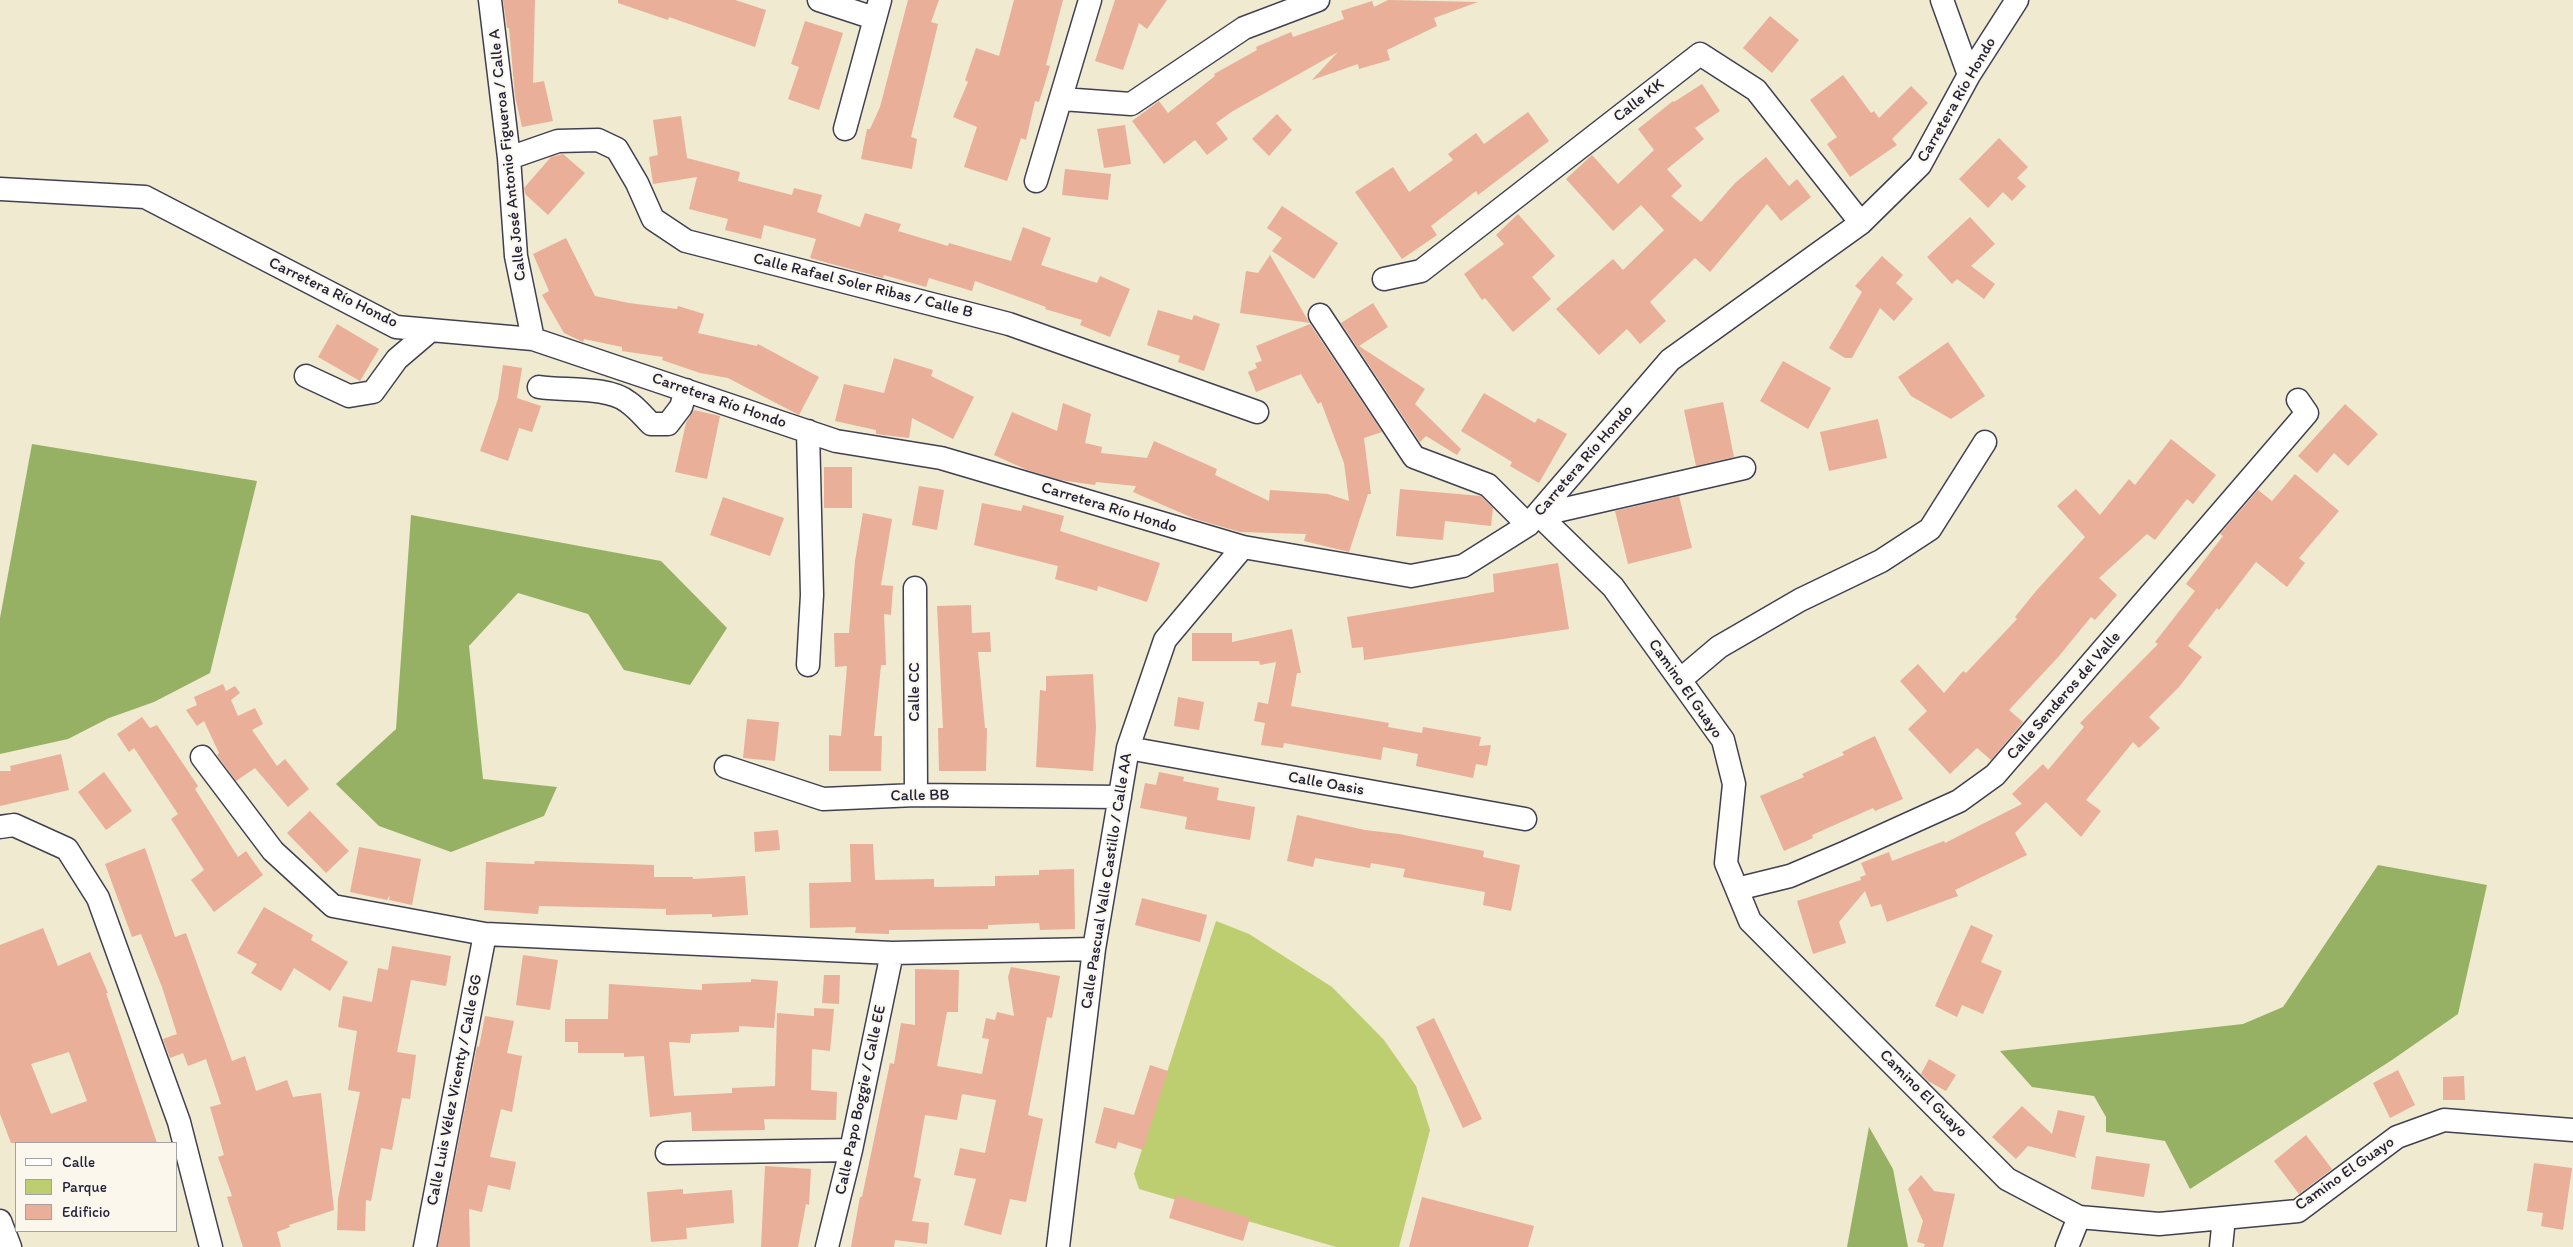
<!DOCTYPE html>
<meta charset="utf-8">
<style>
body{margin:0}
#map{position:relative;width:2573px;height:1247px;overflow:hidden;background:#efead0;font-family:Itim,sans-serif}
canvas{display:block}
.legend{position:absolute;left:15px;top:1142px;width:162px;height:90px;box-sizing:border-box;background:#fbf7ec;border:1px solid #a4a2a5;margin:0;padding:6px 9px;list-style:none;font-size:15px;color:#22223b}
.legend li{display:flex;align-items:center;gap:10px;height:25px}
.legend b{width:25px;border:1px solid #a4a2a5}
</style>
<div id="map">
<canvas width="2573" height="1247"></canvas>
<ul class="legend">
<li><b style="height:6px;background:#fff"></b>Calle</li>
<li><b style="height:14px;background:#bdce71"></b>Parque</li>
<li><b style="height:14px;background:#e9af98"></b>Edificio</li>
</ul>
</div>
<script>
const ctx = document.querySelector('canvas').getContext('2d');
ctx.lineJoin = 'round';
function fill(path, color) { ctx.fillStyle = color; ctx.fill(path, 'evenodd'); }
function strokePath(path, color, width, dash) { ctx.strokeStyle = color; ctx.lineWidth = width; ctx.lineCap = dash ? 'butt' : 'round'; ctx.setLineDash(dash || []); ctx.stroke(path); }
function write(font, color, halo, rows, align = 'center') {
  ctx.font = font + ' Itim,sans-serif'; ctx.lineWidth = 4; ctx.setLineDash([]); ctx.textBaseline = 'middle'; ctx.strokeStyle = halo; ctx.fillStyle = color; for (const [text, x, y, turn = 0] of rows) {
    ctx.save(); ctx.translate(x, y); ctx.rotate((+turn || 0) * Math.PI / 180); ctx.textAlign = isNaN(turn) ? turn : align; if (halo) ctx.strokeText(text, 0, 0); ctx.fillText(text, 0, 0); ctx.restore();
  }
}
fill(new Path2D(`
 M1216,921L1249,934L1332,987L1384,1040L1416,1086L1430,1130L1399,1247H1336L1139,1189L1134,1174Z`), '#bdce71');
fill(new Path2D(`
 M32,444L257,481L210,673L154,702L109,718L68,739L0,754V618Z
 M411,515L661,561L727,628L690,685L624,670L588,614L518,593L469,646L483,779L557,787L544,816L451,852L379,826L336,784L396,729Z
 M2378,865L2487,885L2458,1014L2392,1060L2190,1189L2165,1141L2106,1132V1117L2094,1096L2032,1087L2000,1051L2243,1024L2283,1007Z
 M1869,1127L1893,1169L1908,1247H1847Z`), '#96b163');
fill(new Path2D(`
 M503,0H535L533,83L544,81L553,121L522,127L515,96L509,28H507Z
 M618,0H735L766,10L755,47L669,17L668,20L618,3Z
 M908,0H939L931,22L938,24L911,137L917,139L912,169L861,159L867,129H870L880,107Z
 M1014,0H1063L1046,65L1050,66L1039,102L1035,101L1026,140L1021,138L1007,181L964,167L977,127L953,117L968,82L965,80L976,48L999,56Z
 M1115,0H1167L1147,29L1139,23L1123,70L1095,61Z
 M1388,0L1478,2L1434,18L1437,26L1387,50L1390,60L1359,69L1358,64L1312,80L1338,52L1233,111L1216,123L1228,139L1207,155L1195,140L1164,164L1132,121L1159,101L1168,113L1215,76L1214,74L1257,50L1256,47L1291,32L1293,37L1344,19L1341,11L1372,1L1374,7Z
 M1770,16L1799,40L1772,73L1743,48Z
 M805,21L843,33L819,110L788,99L799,67L791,64Z
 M1843,75L1871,113L1874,111L1879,118L1911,86L1928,103L1892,139L1897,145L1850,177L1827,144L1837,137L1810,100Z
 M1702,84L1720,111L1695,128L1704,139L1667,169L1682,186L1671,196L1701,222L1735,183L1766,157L1789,186L1797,179L1811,197L1781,221L1767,204L1710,272L1695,258L1650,302L1666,321L1640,344L1627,329L1599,355L1556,309L1613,259L1623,270L1664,230L1641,205L1613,231L1566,179L1592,155L1618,184L1654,150L1638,129L1673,101L1674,102Z
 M1528,112L1549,141L1478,195L1476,191L1431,226L1437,235L1402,259L1355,192L1393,167L1409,192L1453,160L1448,154L1476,133L1484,144Z
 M1277,114L1292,130L1269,156L1252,139Z
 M681,116L687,158L740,172L738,181L792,195L794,188L822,195L817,212L860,227L865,213L901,224L898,231L948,246L949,243L1011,261L1023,227L1051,238L1041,265L1097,283L1100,276L1130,289L1110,337L1080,325L1082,320L1045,309L1046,307L975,281L972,291L929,278L926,287L884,275L883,278L810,258L816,239L764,225L761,239L725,230L728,219L689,209L697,177L653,184L649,157L658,155L653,120Z
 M1125,125L1131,164L1104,168L1097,129Z
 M1999,138L2028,167L2017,178L2026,186L2012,201L2003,192L1988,208L1959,179Z
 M563,154L585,173L548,215L525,194L524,188L551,157Z
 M1065,169L1111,174L1108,200L1062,195Z
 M1282,206L1338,243L1314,279L1272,251L1282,238L1267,228Z
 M1518,214L1555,256L1532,277L1551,299L1513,332L1485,298L1482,300L1464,274L1504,244L1496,235Z
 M1970,217L1995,244L1971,266L1995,284L1984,299L1957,279L1952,284L1927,257Z
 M566,238L595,296L629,303L677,309L678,306L704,314L698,333L757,346L758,344L819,377L799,415L728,378L700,373L662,360L663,357L622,351V347L584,339L583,342L564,333L542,295L549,291L533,254Z
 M1270,255L1309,322L1310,323L1240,313L1246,271L1258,273Z
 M1882,256L1903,275L1896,283L1913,299L1894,321L1880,308L1852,358H1845L1829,348L1862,292L1855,286Z
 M1373,303L1388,327L1359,346L1425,389L1415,404L1461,449L1457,455L1426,436L1420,442L1341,323Z
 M1158,310L1192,320L1194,315L1220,324L1204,371L1178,362L1180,356L1147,345Z
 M337,324L379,349L360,381L318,357Z
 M1310,324L1382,432L1364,438L1371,494H1368L1349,552L1304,541L1306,534L1240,532L1195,519L1133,492L1136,486L1096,482L1095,485L1060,480L1027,470L994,455L1012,412L1057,431L1063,403L1091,414L1085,443L1102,447L1101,453L1147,458L1154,441L1217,469L1215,475L1269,501L1270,490L1328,494L1349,501L1344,463L1321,402L1318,404L1301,374L1256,392L1248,372L1257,368L1255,363L1262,361L1256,346Z
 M1948,342L1985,396L1951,419L1911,396L1898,377Z
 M894,358L933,370L931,376L974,397L953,439L912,418L909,438L876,434V430L835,421L844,384L884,393Z
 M1783,361L1831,388L1808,429L1760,401Z
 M503,365L522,368L517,398L541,406L532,432L519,428L508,461L480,451L498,399Z
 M1484,393L1535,423L1538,418L1567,434L1539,483L1510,466L1512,462L1461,431Z
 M1723,402L1734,457L1696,466L1684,410Z
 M2345,404L2378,434L2348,466L2334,453L2317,473L2298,456Z
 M694,410L720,416L707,479L675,472L686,423Z
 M1878,419L1887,458L1829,471L1820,432Z
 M2171,439L2216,475L2193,504L2187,499L2155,540L2147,534L2099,578L2117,595L2095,620L2091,617L2059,656L2009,710L2023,722L1991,760L1977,748L1950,774L1908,729L1927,711L1900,681L1918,664L1944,693L1963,671L1966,673L2017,619L2015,617L2036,591L2085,537L2057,506L2076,489L2100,515L2129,479L2135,485Z
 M824,467H852V508H824Z
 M2295,474L2339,511L2299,558L2305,563L2287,587L2256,562L2219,610L2217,608L2188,646L2202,657L2179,687L2149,717L2160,728L2139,748L2133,742L2086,800L2101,811L2081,837L2046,802L2015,833L2027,855L1955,890L1958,896L1887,922L1881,904L1871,907L1865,891L1839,922L1846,943L1813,954L1797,901L1861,880L1860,877L1866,875L1861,863L1889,852L1892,861L1944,841L1945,843L2022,804L2012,794L2043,764L2048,770L2084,727L2080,723L2158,644L2155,642L2195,591L2186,584L2223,536L2220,534L2258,490L2272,501Z
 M919,486L944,490L937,530L912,525Z
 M1400,489L1481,496L1493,508L1491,526L1445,521L1443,540L1396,536Z
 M1679,496L1692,548L1628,564L1615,511Z
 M723,497L784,518L770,556L710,535Z
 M982,503L1021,511L1023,505L1064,516L1060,531L1160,563L1147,602L1098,586L1097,591L1055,579L1058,566L974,545Z
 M863,513L892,519L881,585L893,586L891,615L884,614L886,665H881L874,736H882L881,771H829V735L841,736L847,666L835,667L834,633H849L855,561Z
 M1558,563L1569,629L1364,660L1363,647L1352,648L1347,617L1494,592L1493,574Z
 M971,605L972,633L990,632L991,652H978L985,728H987L986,771H939L938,728H943L937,606Z
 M1292,629L1301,673H1297L1291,706L1389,723L1388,727L1422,733L1423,727L1481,737L1479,746L1491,745L1487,766L1476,764L1473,778L1416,766L1418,754L1383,747L1381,760L1284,743L1283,748L1261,745L1265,723L1254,721L1258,702L1268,704L1276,662L1260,665L1259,661H1192V633H1232V642Z
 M1093,674L1096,728L1093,771L1036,767L1040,690L1046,691V676Z
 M223,684L226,691L235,686L240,693L231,700L238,716L255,708L263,724L252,730L277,766L285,759L309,789L288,807L255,768L236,781L217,755L219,753L204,721L197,726L186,710L197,705L194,697Z
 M1178,697L1204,702L1199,730L1174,726Z
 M142,717L150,728L157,725L198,786L195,789L238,857L246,851L263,875L214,912L191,880L204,870L171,819L178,814L134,748L129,752L117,734Z
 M747,719L779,722L775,761L743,758Z
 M1875,736L1903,799L1875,811L1873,808L1812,835L1813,838L1784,851L1760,796L1804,777L1802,774L1844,755L1842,752Z
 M61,754L69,790L0,806V771H11L10,766Z
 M104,772L132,811L106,830L78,792Z
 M1159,772L1184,777L1183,781L1219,788L1217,800L1255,807L1250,840L1185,829L1187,817L1140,808L1145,783L1156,785Z
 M310,811L349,851L326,873L287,833Z
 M1297,815L1365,830L1399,834L1484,851L1483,857L1520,865L1511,911L1483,905L1485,892L1403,877L1405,869L1371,863L1370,868L1315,858L1313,867L1287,861Z
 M778,830L780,850L755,852L754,832Z
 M850,844H873L875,880L934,879V887L995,886V876L1039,875V870L1074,869L1075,929L1040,930L1039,923L988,925V929L889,930V934L855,933L856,927L810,928L809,883L851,882Z
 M359,847L421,859L412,905L389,900L390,895L387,900L350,892Z
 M145,848L175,937L186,933L232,1061L245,1056L256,1091L287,1080L293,1097L321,1093L334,1210L289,1225L290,1227L277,1232L281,1247H243L227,1197L232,1196L218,1157L224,1155L210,1107L221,1104L206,1059L188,1066L183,1053L170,1058L163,1039L177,1034L162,987L141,934L132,937L105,864Z
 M535,861L654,865V877H693V879L745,876L748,915L712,917V914L666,915V909L539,906L538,914L484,910L486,862L534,864Z
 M1142,898L1207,915L1200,942L1135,925Z
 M264,907L313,935L311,940L348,962L330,991L294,968L281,991L251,973L257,964L237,953Z
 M1971,925L1993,935L1981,962L2002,971L1983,1014L1962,1005L1957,1017L1935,1006Z
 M43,928L58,966L90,952L108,993H106L157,1143H11L0,1114V945ZM69,1052L87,1101L51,1114L31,1064Z
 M392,946L451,956L446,986L411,980L397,1052L416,1055L410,1099L402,1098L392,1150L381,1148L371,1201L366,1200L365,1231L337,1230L338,1199L360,1092L348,1090L357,1031L338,1027L343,996L372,1002L378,968L388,970Z
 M523,955L558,960L550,1010L516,1005Z
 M1011,967L1060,976L1052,1018L1047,1017L1028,1115L1043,1119L1026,1202L1010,1199L1001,1235L964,1225L976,1179L954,1175L960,1148L985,1153L996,1100L962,1094L957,1120L925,1115L914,1177L921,1179L912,1221L929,1223L927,1244L895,1240L894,1247H851L860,1197H862L890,1063L894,1064L901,1023L915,1025V969L959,970L958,1012H947L937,1066L982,1074L989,1039L982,1038L986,1018L995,1020L997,1012L1014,1016L1008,977Z
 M824,975H840L839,1004L822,1003Z
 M751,979L778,981L774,1028L739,1026V1032L691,1034L690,1043L669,1042L674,1096L732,1093V1088L775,1086L777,1013L814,1016V1008L834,1009L830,1051L812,1049L811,1090L837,1092L836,1120L764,1119L765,1130L692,1131L691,1112L650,1117L644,1056L624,1057V1053H578V1042H565V1019H608L609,984L702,990V984L751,982Z
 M485,1016L514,1021L507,1053L522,1056L512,1112L501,1109L490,1157L516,1162L510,1190L488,1185L482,1212L469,1209L470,1247H438L477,1046L479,1047Z
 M1434,1018L1482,1119L1463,1128L1416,1027Z
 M1929,1059L1956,1075L1946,1091L1928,1081L1921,1074Z
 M1150,1065L1168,1071L1143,1150L1118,1142L1116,1149L1095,1143L1104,1107L1134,1115Z
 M2398,1070L2415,1105L2390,1118L2373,1083Z
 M2464,1076L2465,1100H2443V1077Z
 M2022,1106L2052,1134L2058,1110L2085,1116L2075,1156L2077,1158L2028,1146L2016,1159L1992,1137Z
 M2306,1135L2332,1169L2299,1194L2274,1161Z
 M2096,1156L2150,1164L2144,1197L2091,1189Z
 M2534,1163L2572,1168L2563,1230L2541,1226L2543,1213L2527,1211Z
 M765,1166L811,1169L809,1205L806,1204L798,1247H761Z
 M1921,1175L1934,1191L1955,1194L1943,1247H1924L1925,1244L1917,1242L1923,1221L1908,1189Z
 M683,1189V1194L732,1190L734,1223L686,1228L687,1239L651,1242L647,1192Z
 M1176,1195L1250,1218L1243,1241L1169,1218Z
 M1422,1197L1534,1226L1528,1247H1409Z`), '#e9af98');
const minor = new Path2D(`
 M490,0L509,158L516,256L533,339
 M819,0L874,18
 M1942,0L1969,75
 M1062,99L1131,104L1244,28L1318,0
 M845,129L880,0
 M509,158L558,141L598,140L617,149L637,183L653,219L686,241L1009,324L1257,412
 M1036,181L1090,0
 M0,189L145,197L396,327L533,339L836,441L941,458L1243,547L1411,576L1463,566L1528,525L1670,360L1861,223L1920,165L1969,75L2017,0
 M1384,279L1421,271L1700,54L1756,90L1861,223
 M1320,315L1414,457L1488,485L1528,525
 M306,376L349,396L373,392L397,359L431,330
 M539,387C564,391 608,386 628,402C637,408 644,417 651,424H668L681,407L686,390
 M808,431L812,595L808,665
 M1539,515L1613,587L1723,740L1734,784L1726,863L1750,921L2007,1179L2079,1217L2159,1224L2298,1211L2397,1137L2444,1120L2573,1130
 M1539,515L1744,468
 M915,588L916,795
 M1680,680L1719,647L1800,600L1881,561L1930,529L1985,442
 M1128,748L1525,819
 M202,757L273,851L333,906L485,934L892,953L1094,949
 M726,767L823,799L916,795L1120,797
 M0,827L14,825L67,849L98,898L179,1122L211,1247
 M1737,889L1790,876L1844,853L1959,801L1995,775L2307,413L2298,400
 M667,1153L851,1150
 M0,1221L10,1247
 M425,1247L485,934
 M827,1247L851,1150L892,953
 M1058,1247L1094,949L1128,748L1165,640L1243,547
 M2067,1247L2079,1217
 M2221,1247L2224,1218`);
strokePath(minor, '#414051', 25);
strokePath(minor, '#fff', 22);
write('16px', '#22223b', '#fbf7ec', [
 ["Carretera Río Hondo",1957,100,-60],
 ["Calle KK",1639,101,-38],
 ["Calle José Antonio Figueroa / Calle A",508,155,-96],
 ["Calle Rafael Soler Ribas / Calle B",863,286,14],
 ["Carretera Río Hondo",333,293,26],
 ["Carretera Río Hondo",719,401,19],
 ["Carretera Río Hondo",1584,461,-49],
 ["Carretera Río Hondo",1109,508,17],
 ["Camino El Guayo",1685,689,55],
 ["Calle CC",915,692,-90],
 ["Calle Senderos del Valle",2064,696,-49],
 ["Calle Oasis",1326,784,10],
 ["Calle BB",920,796,-1],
 ["Calle Pascual Valle Castillo / Calle AA",1107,881,-81],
 ["Calle Luis Vélez Vicenty / Calle GG",455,1090,-79],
 ["Camino El Guayo",1923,1094,45],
 ["Calle Papo Boggie / Calle EE",861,1100,-78],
 ["Camino El Guayo",2345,1174,-35]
]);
</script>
